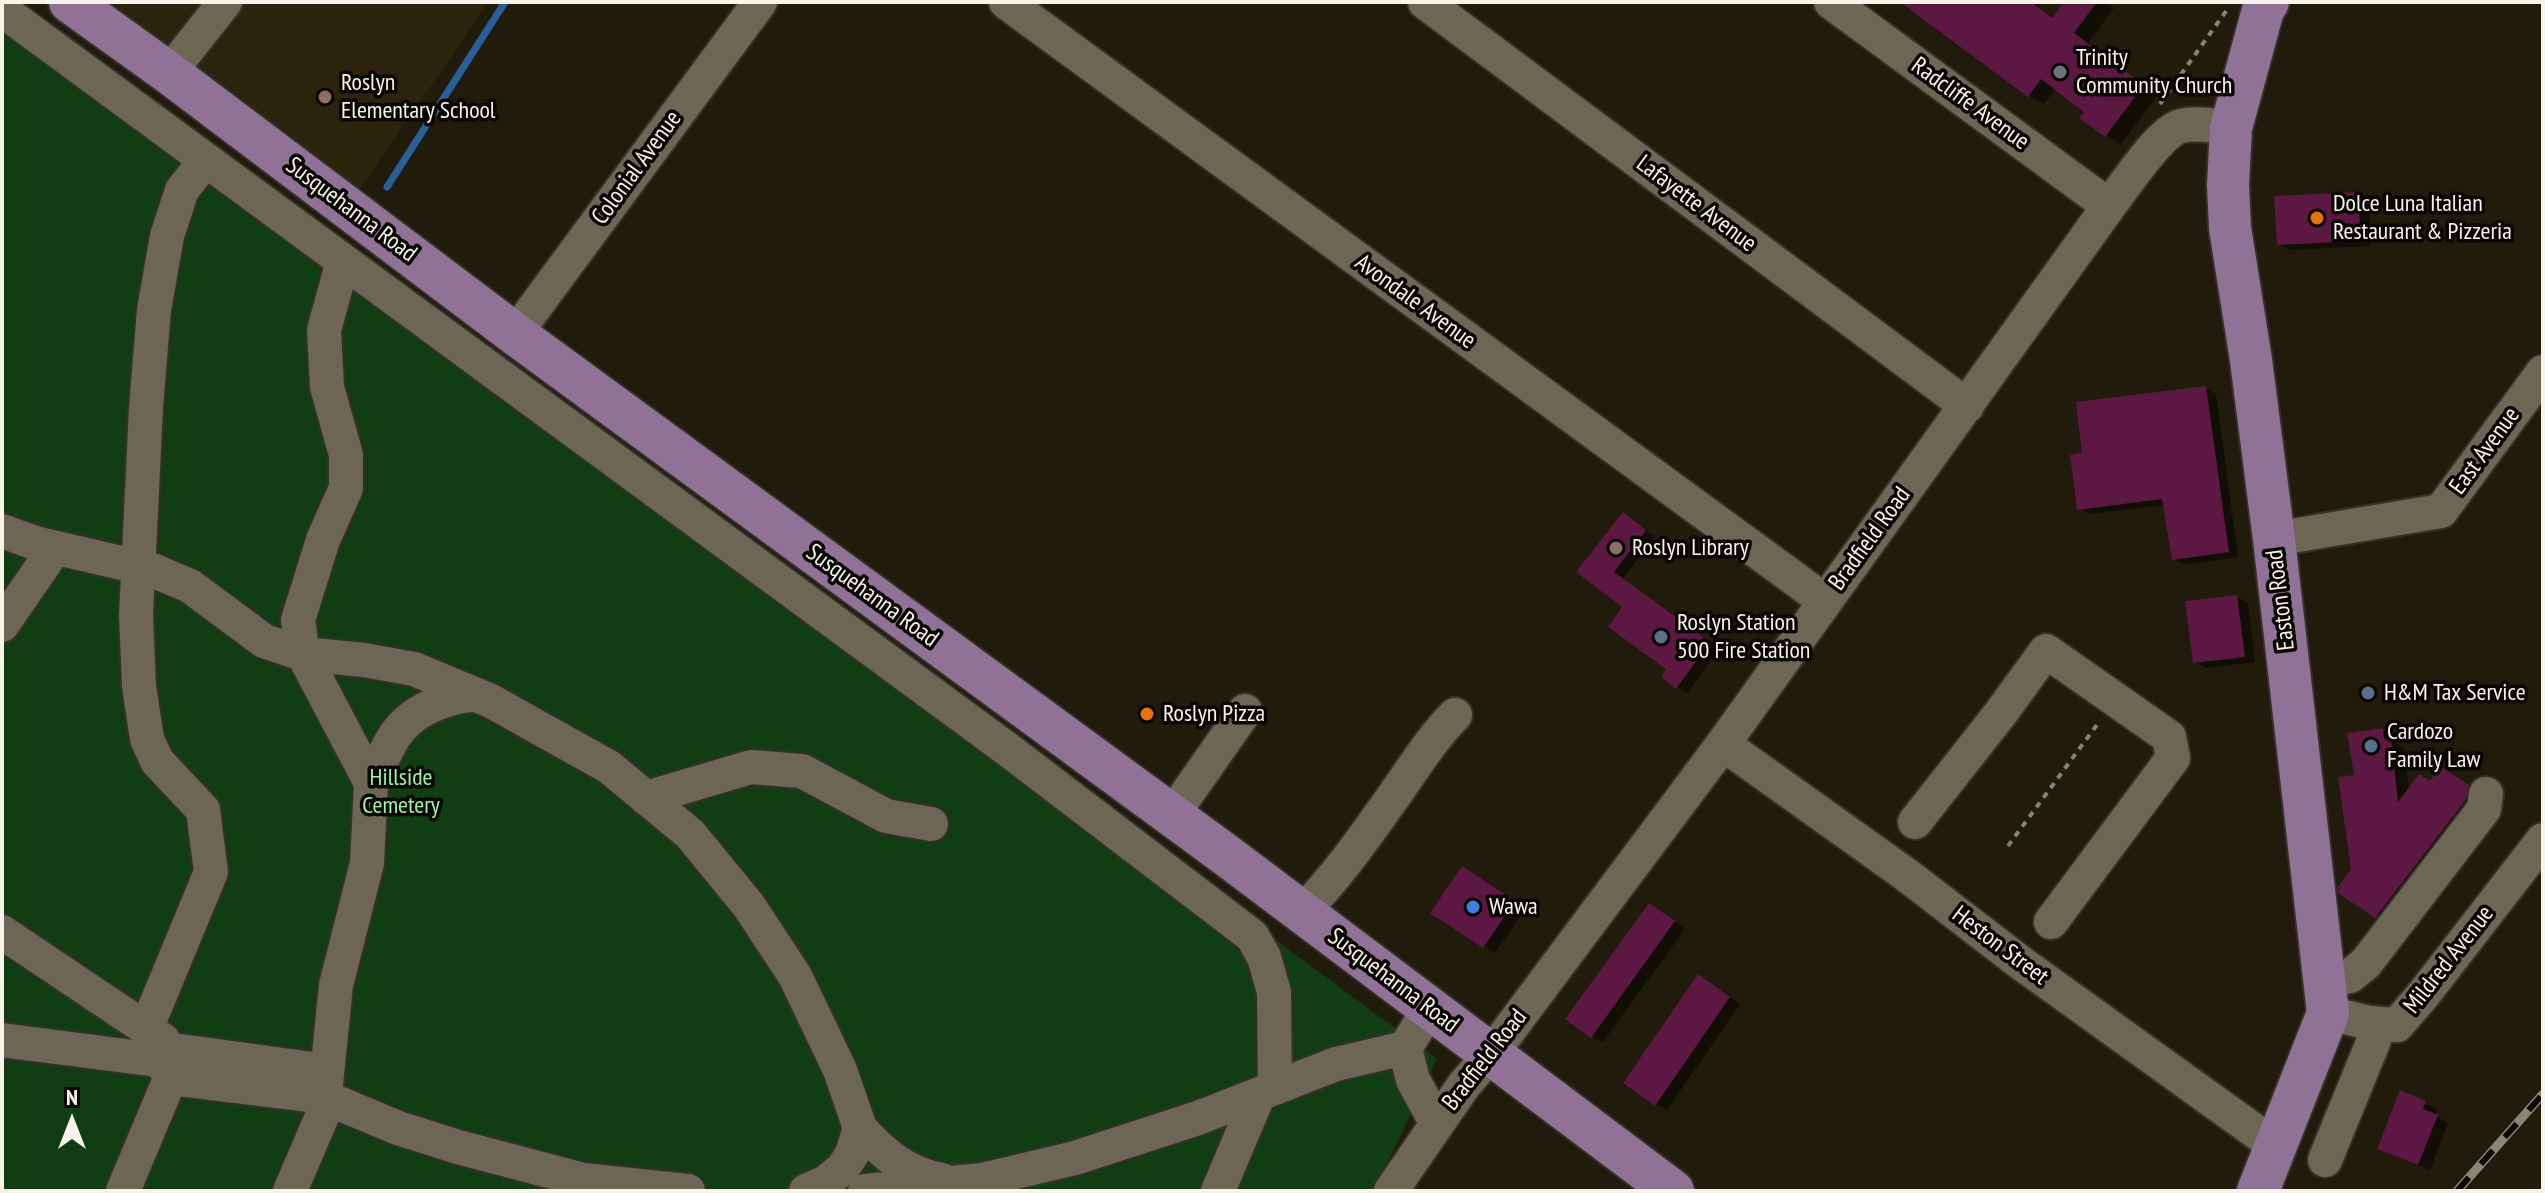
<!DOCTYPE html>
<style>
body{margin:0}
#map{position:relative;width:2545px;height:1193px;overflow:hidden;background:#201b0a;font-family:"PT Sans Narrow",sans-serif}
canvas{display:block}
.frame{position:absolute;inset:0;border:4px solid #f8f4e9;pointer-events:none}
.north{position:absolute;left:32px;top:1081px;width:80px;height:80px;-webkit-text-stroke:6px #080602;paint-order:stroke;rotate:0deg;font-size:22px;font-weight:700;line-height:32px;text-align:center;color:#f8f4e9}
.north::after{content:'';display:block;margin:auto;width:28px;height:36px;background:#f8f4e9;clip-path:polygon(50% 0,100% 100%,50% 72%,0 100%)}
</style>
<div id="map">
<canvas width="2545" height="1193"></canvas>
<div class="frame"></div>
<div class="north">N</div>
</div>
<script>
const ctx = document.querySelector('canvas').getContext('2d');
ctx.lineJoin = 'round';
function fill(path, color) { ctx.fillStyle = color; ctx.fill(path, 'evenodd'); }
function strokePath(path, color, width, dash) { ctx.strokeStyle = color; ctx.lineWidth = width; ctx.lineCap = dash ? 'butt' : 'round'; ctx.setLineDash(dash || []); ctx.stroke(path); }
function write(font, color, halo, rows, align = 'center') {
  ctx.font = font + ' "PT Sans Narrow",sans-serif'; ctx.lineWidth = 7; ctx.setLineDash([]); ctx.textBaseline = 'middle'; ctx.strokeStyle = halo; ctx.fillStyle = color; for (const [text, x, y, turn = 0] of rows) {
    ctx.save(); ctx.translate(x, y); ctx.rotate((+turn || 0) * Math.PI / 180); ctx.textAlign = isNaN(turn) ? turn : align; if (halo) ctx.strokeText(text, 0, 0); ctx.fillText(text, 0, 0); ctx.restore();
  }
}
fill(new Path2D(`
 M97,2H489L357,193Z`), '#2b230b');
fill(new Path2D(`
 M2,2H7L1437,1059L1374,1191H2Z`), '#103d12');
fill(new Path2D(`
 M1919,2H2032L2054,19L2067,2H2106L2114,8L2088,43L2158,95L2121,144L2106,135L2087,111L2056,88L2044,104L2029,96Z
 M2358,194L2369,200L2371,246L2290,250L2279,244Z
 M2205,388L2216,394L2238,557L2184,565L2174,559L2165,505L2089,514L2079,508Z
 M1633,520L1655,537L1622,579L1719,649L1687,693L1677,687L1669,669L1625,607L1579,571Z
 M2237,597L2248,603L2255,662L2206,668L2195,662Z
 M2382,730L2396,738V744L2404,748L2409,791L2454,776L2481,794L2389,924L2340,891L2353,869L2357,777Z
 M1474,875L1525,909L1495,953L1433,912Z
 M1661,912L1685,929L1603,1042L1592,1036Z
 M1710,983L1740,1004L1667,1110L1656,1104Z
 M2401,1092L2437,1109L2434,1116L2448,1123L2430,1170L2390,1154Z`), '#0007');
strokePath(new Path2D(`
 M387,187L505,2`), '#295e99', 7);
fill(new Path2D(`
 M1900,2H2031L2052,18L2064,2H2097L2074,33L2144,85L2105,137L2079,118L2084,112L2041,79L2028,97Z
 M2358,192L2361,241L2277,245L2274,196Z
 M2206,386L2229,552L2172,560L2162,499L2077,510L2070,455L2082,453L2076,402Z
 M1623,512L1646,530L1614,572L1710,642L1676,689L1661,677L1666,669L1608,627L1622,607L1576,572Z
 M2237,595L2245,657L2193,663L2185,601Z
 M2383,728L2384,739L2391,738L2398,802L2419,774L2430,781L2440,766L2469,785L2465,801L2375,918L2338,893V887L2351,869L2338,777L2354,775L2347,733Z
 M1462,866L1515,901L1483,948L1430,913Z
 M1649,903L1675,921L1591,1038L1565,1019Z
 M1698,974L1730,997L1655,1106L1623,1083Z
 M2400,1090L2426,1101L2423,1109L2438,1115L2418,1165L2377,1149Z`), '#5c1742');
const minor = new Path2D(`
 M1006,2L1825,601
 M1425,2L1967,406
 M1831,2L2109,206
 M2,10L1007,749L1252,936L1264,957L1274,992L1275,1088
 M169,73L225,2
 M515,334L760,2
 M2,531L35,543L152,570L190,586L264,641L303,654L364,660L414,669L491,701L609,767L690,834L749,906L795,976L840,1070L860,1128L852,1154L843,1168L826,1182L806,1191
 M2274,539L2441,511L2543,372
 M2,625L55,548
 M1723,744L1908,876L2021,963L2277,1147
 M371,783C379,767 385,751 394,737C410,711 448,695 477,695
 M646,798L751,767L802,771L886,816L931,824
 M1172,815L1245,711
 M1915,822L2000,714L2046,651L2169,737L2173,758L2051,922
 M1302,912C1339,875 1368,832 1398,790C1416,764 1433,737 1455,715
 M2,932L163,1040
 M2324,981L2350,976L2366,963L2484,809L2486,794
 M1430,1008L1405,1048L1413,1080L1437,1124
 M2328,1013L2370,1023L2397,1025L2423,995L2543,840
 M146,1029L211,872L203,810L157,761L147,739L139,686L136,615L146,408L154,310L167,236L182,190L206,160
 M2,1040L157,1060L177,1079L324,1097L398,1128L458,1147L583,1180L688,1191
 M157,1060L181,1051L327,1071
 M860,1128C883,1154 907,1174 942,1180
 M2325,1160L2374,1040V1023
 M123,1191L172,1074
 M290,1191L323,1114L336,985L367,863L371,783L303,654L298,620L323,540L346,488V455L327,387L324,330L343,261
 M865,1191L982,1180L1075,1158L1198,1118L1336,1064L1405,1048
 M1218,1191L1259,1094
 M1391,1191L1464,1085L1491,1054L1723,744L2109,206C2124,187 2159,132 2181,126C2197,122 2215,126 2231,128`);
const major = new Path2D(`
 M70,2L169,73L515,334L1222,852L1673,1191
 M2258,1191L2328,1013L2274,539L2251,360L2230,228L2228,185L2231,128L2263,10L2268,2`);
strokePath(minor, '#35312a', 38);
strokePath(major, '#35312a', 46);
strokePath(new Path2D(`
 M2160,104L2229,7
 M2008,846L2099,722`), '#878375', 4, [6, 6]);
strokePath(minor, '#6d6654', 34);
strokePath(major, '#8f7295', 42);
const rail = new Path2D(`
 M2457,1191L2543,1094`);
strokePath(rail, '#8a8677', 9);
strokePath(rail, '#080602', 6, [18]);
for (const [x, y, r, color] of [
 [2060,72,8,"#6b7280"],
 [325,97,8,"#8d6e63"],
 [2317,218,8,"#e8710a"],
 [1616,548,8,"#8d6e63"],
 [1661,637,8,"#5c6f8a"],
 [2368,693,8,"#5c6f8a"],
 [1147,714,8,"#e8710a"],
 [2371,746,8,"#5c6f8a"],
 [1473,907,8,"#3f7fe0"]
]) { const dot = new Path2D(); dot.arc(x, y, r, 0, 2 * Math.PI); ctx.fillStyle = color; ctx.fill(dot); strokePath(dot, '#080602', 3); }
write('24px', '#f8f4e9', '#080602', [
 ["Trinity",2076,58],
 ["Community Church",2076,86],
 ["Roslyn",341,83],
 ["Elementary School",341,111],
 ["Dolce Luna Italian",2333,204],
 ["Restaurant & Pizzeria",2333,232],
 ["Roslyn Library",1632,548],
 ["Roslyn Station",1677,623],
 ["500 Fire Station",1677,651],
 ["H&M Tax Service",2384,693],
 ["Roslyn Pizza",1163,714],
 ["Cardozo",2387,732],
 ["Family Law",2387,760],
 ["Wawa",1489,907]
], 'left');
write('24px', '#f8f4e9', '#080602', [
 ["Radcliffe Avenue",1970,104,36],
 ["Colonial Avenue",637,168,-54],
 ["Lafayette Avenue",1696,204,37],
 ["Susquehanna Road",351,210,37],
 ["Avondale Avenue",1415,302,36],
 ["East Avenue",2485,451,-54],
 ["Bradfield Road",1870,539,-54],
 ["Susquehanna Road",872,596,36],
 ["Easton Road",2281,600,-97],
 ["Heston Street",2000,946,37],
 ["Mildred Avenue",2449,960,-52],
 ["Susquehanna Road",1393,981,37],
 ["Bradfield Road",1485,1060,-52]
]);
write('24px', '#a0f49f', '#080602', [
 ["Hillside",401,778],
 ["Cemetery",401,806]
]);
</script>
